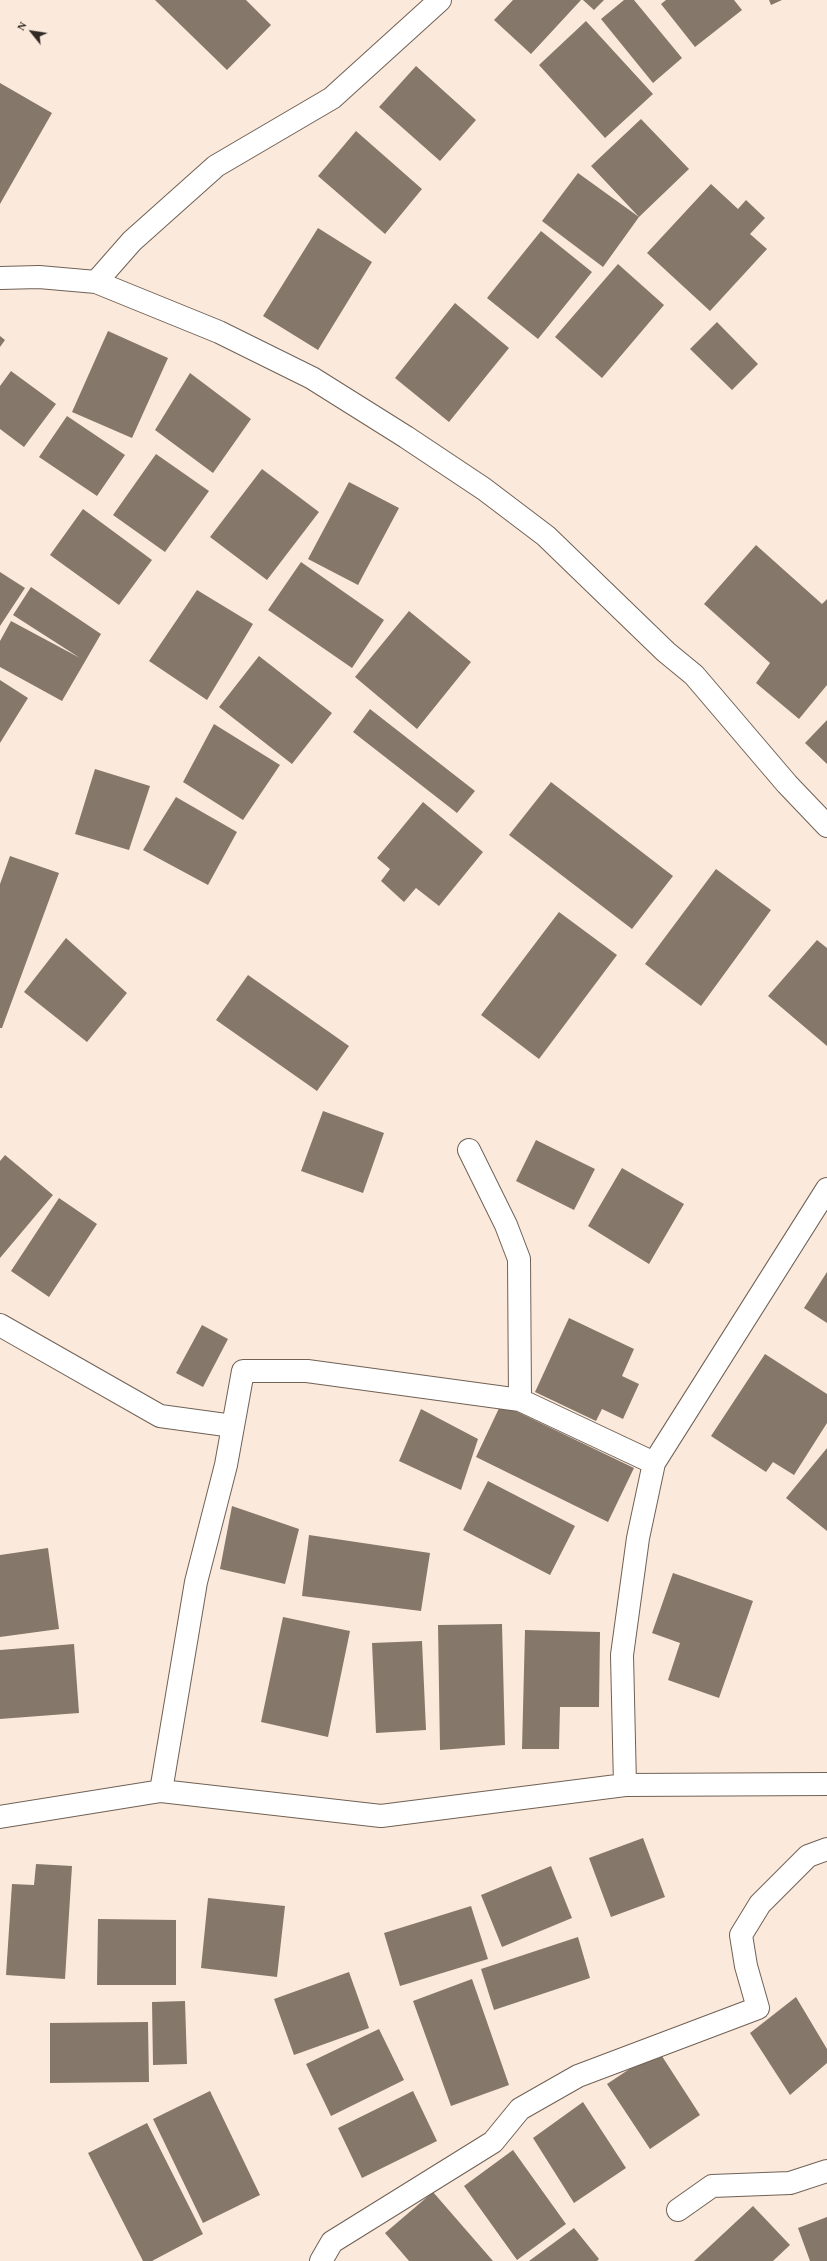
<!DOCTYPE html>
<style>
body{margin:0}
#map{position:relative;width:827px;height:2261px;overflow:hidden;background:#fbeadc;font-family:"Times New Roman",serif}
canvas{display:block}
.north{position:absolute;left:12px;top:12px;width:40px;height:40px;-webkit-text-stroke:3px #fbeadc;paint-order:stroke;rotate:300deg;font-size:11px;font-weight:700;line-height:16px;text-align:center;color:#312a25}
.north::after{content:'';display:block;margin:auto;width:14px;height:18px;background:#312a25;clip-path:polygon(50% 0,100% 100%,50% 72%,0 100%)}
</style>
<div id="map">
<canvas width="827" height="2261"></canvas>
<div class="north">N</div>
</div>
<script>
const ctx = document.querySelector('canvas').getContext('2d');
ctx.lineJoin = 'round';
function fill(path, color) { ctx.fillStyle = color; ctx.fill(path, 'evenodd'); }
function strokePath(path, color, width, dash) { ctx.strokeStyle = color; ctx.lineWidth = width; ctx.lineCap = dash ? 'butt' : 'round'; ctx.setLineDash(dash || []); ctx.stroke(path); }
fill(new Path2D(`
 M155,0H246L271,25L227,70Z
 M513,0H581L531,54L494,20Z
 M583,0H604L594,10Z
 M624,0H634L682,58L653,83L601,19Z
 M666,0H734L742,10L695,47L661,4Z
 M769,0H782L771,5Z
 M586,21L653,94L605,138L539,65Z
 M416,66L476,120L440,161L379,107Z
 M0,83L52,113L0,204Z
 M641,119L689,169L639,217L591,166Z
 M356,131L422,189L385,234L318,176Z
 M578,173L639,217L603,267L542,221Z
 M711,184L738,209L746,200L765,218L750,234L767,249L710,311L647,253Z
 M318,228L372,262L318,350L263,316Z
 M541,231L592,272L538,339L487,298Z
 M618,264L664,305L602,378L555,337Z
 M455,303L509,348L449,422L395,378Z
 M717,322L758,364L732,390L690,349Z
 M108,331L168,358L132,438L72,412Z
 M0,336L5,340L0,347Z
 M11,371L56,404L24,447L0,429V386Z
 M190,373L251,419L213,473L155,430Z
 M67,416L125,455L97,496L39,457Z
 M156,454L209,491L165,552L113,515Z
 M262,469L319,512L267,580L210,537Z
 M349,482L399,508L358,585L308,559Z
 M83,509L152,560L119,605L50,555Z
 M756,545L822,604L827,599V685L799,719L756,683L770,663L704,604Z
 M301,562L384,620L352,668L268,610Z
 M0,572L25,588L0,626Z
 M31,587L101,634L62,701L0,667V641L11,621L80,658L13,615Z
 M197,590L253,624L207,700L149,661Z
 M409,611L471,662L417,729L355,677Z
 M259,656L332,713L292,764L219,707Z
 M0,680L28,698L0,743Z
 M370,709L475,791L457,813L353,732Z
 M827,720V764L805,743Z
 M214,724L280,765L243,820L183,782Z
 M95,769L150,786L129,850L75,834Z
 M551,782L673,876L632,929L509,835Z
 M176,797L237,832L208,885L143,850Z
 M423,802L483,852L439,906L416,888L404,902L381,881L390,869L377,858Z
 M10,856L59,873L2,1028H0V884Z
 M716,869L771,910L701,1006L645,964Z
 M559,912L617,955L539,1059L481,1015Z
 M66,938L127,993L87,1042L24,992Z
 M817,940L827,948V1046L768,996Z
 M248,975L349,1046L317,1091L216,1020Z
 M323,1111L384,1133L363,1193L301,1171Z
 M536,1140L595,1169L574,1210L516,1181Z
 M5,1155L53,1195L0,1258V1161Z
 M622,1168L684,1204L649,1264L588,1226Z
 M59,1198L97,1224L49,1297L11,1271Z
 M827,1272V1323L804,1308Z
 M569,1318L634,1349L622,1376L639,1384L623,1419L602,1409L596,1421L535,1392Z
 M202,1325L228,1339L203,1387L176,1373Z
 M765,1354L827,1394V1423L794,1475L773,1462L766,1472L711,1436Z
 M501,1404L634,1468L608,1522L476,1457Z
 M421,1409L478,1439L461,1490L399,1461Z
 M827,1448V1531L786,1498Z
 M488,1481L575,1526L550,1575L463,1530Z
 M232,1506L299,1529L285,1584L220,1569Z
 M309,1535L430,1553L421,1611L302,1596Z
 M48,1548L59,1629L0,1637V1555Z
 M673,1573L753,1601L719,1698L668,1680L680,1643L652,1633Z
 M283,1617L350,1631L328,1737L261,1722Z
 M502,1624L505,1745L440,1750L438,1625Z
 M525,1630L600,1632L599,1707H560L559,1749H522Z
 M422,1641L426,1730L376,1733L372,1643Z
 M74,1644L79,1713L0,1719V1650Z
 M643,1838L665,1897L611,1917L589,1858Z
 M36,1864L72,1866L65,1979L6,1975L12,1884L34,1885Z
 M551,1866L572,1918L502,1947L481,1895Z
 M208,1898L285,1906L277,1977L201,1968Z
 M471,1906L488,1959L400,1986L384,1933Z
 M98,1919L176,1920V1985H97Z
 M578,1937L590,1978L494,2010L481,1969Z
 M349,1972L369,2028L294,2055L274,1999Z
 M472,1979L509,2085L451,2106L413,2001Z
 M796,1997L827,2049V2063L790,2095L750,2033Z
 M185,2001L187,2064L153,2065L152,2002Z
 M148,2022L149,2082L50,2083V2023Z
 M379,2029L404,2080L331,2116L306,2064Z
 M658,2050L700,2115L650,2149L607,2084Z
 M210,2091L260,2195L203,2223L153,2119Z
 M413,2091L437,2141L362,2178L338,2128Z
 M583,2102L626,2168L574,2203L533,2138Z
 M147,2123L203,2234L152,2261H143L88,2153Z
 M513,2150L566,2224L517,2260L464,2186Z
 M433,2192L493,2261H409L385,2233Z
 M753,2206L790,2245L773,2261H694Z
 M827,2217V2261H810L798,2228Z
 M574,2228L599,2259L597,2261H529Z`), '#86776b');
const minor = new Path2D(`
 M0,278L39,277L96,282L219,332L312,378L406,437L484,489L546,536L666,652L694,675L787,784L827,826
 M96,282L132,241L216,166L332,98L440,0
 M469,1150L506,1225L519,1259L520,1400L654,1463L638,1538L622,1655L625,1785
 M0,1325L160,1416L233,1426
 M654,1463L827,1189
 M161,1791L196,1582L226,1465L243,1371H307L520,1400
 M0,1817L161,1791L381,1816L625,1785L827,1784
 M678,2210L712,2186L790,2183L827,2171
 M321,2261L332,2242L493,2142L520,2109L578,2076L758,2008L746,1966L741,1935L760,1904L808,1856L827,1849`);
strokePath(minor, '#706155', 24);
strokePath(minor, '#fff', 22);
</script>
